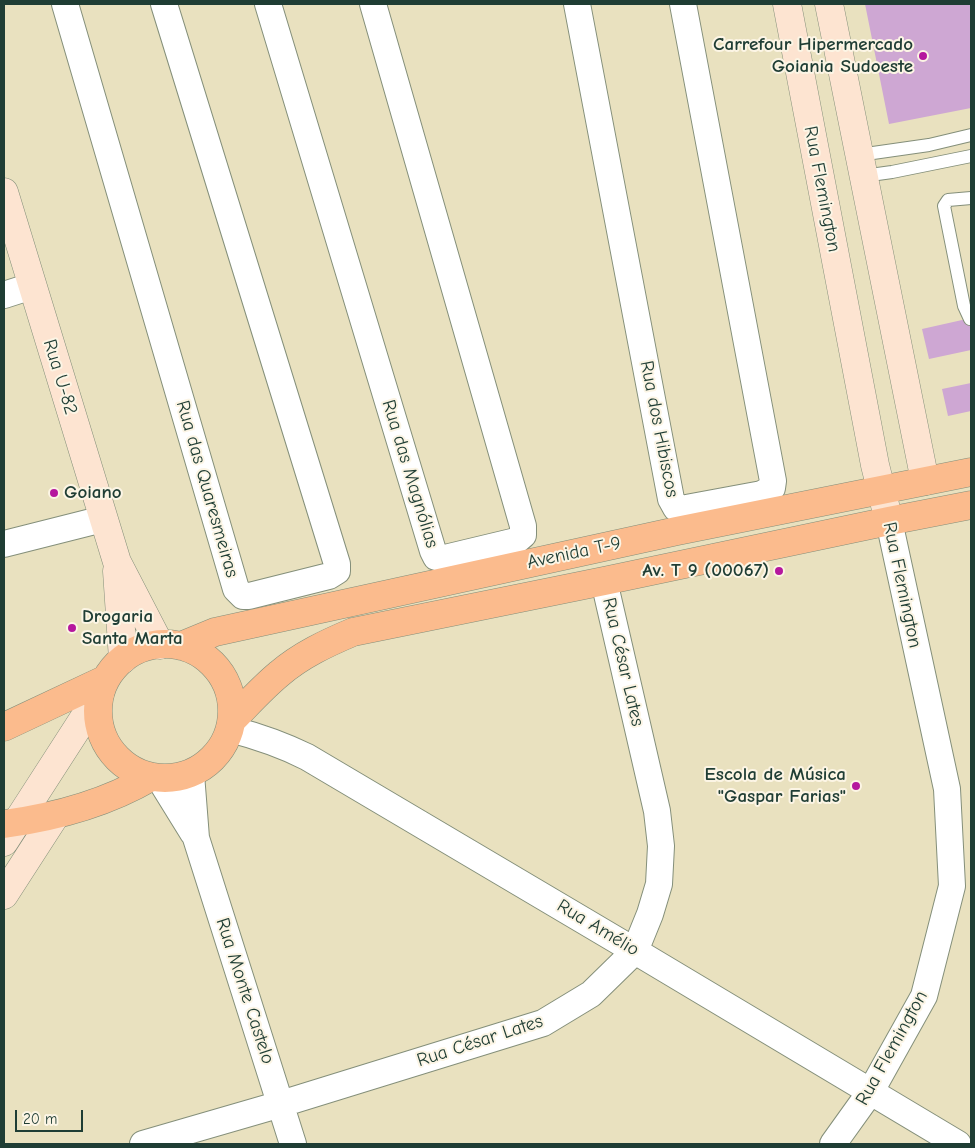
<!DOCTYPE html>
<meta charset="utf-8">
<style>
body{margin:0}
#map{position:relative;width:975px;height:1148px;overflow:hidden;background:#e9e1bf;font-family:"Comic Neue",sans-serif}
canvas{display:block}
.frame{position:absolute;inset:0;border:5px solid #1f3d34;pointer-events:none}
.scale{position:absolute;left:15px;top:1110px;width:68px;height:22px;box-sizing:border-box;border:2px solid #1f3d34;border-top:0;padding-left:6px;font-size:15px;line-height:18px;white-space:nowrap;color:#1f3d34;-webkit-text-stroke:4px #fcf5e5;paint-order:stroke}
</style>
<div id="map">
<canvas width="975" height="1148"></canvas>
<div class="frame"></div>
<div class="scale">20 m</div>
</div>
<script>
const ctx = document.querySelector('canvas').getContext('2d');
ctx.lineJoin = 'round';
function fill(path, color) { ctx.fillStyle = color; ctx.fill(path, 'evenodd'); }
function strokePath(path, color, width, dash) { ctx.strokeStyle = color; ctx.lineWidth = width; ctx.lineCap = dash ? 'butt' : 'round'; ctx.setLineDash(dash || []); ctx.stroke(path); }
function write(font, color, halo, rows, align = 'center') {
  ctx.font = font + ' "Comic Neue",sans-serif'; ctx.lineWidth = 4; ctx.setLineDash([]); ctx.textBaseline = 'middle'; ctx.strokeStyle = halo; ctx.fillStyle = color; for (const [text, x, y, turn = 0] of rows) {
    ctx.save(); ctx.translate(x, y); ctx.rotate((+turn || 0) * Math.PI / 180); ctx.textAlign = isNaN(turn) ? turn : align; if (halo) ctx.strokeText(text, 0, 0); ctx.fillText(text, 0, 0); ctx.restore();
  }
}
fill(new Path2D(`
 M865,4H971V108L889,124Z
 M971,318V350L929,359L922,329Z
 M971,383V411L948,416L942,389Z`), '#cea7d3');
const lane = new Path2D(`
 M859,155L929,145L971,135
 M863,176L892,172L971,156
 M970,319L964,306L944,206L948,200L971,198`);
const street = new Path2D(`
 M65,4L236,589L243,596H249L329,576L337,571V564L164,4
 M268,4L433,551L436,557L445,558L516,541L523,535V526L373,4
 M577,4L671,499L676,508L681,509L762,494L772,488L773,481L683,4
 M4,295L32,286
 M4,544L103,519
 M230,729C257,736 281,744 307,757L635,951L958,1144
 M191,774L196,838L293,1144
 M159,778L193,833
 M143,1144L281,1104L543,1023L591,994L635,951L650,914L659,884L661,846L657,811L604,581
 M833,1144L871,1091L924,996L952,886L947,789L889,521`);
const secondary = new Path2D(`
 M787,4L875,465L889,521
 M829,4L925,481
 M4,192L117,562L160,645
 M117,571L123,659
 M4,842L100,693
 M4,895L55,816`);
const primary = new Path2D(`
 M98 711a67 67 0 1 1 134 0a67 67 0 1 1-134 0Z
 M181,646L215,632L677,531L971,472
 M232,720C247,705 262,688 279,674C301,655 327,643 353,632L604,581L889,521L971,505
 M4,727L106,679
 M4,824C56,817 105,804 151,777`);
strokePath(lane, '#848f7a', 14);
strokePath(street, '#848f7a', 28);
strokePath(secondary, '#848f7a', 29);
strokePath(primary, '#848f7a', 29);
strokePath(lane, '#fff', 12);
strokePath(street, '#fff', 26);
strokePath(secondary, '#fde4d1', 28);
strokePath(primary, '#fbbb8d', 28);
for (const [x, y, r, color] of [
 [923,56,5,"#b5179e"],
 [54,493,5,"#b5179e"],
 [779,571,5,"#b5179e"],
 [72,628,5,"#b5179e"],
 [856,786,5,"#b5179e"]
]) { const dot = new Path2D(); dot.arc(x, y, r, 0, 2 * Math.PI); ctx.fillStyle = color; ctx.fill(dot); strokePath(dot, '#fcf5e5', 2); }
write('bold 19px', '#1f3d34', '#fcf5e5', [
 ["Carrefour Hipermercado",913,45],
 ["Goiania Sudoeste",913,67],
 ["Goiano",64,493,"left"],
 ["Av. T 9 (00067)",769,571],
 ["Drogaria",82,617,"left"],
 ["Santa Marta",82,639,"left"],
 ["Escola de Música",846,775],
 ["\"Gaspar Farias\"",846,797]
], 'right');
write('19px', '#1f3d34', '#fcf5e5', [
 ["Rua Flemington",822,189,79],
 ["Rua U-82",60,377,73],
 ["Rua dos Hibiscos",659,429,79],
 ["Rua das Magnólias",410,474,73],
 ["Rua das Quaresmeiras",207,489,74],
 ["Avenida T-9",574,553,-12],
 ["Rua Flemington",902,585,78],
 ["Rua César Lates",623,662,77],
 ["Rua Amélio",598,928,31],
 ["Rua Monte Castelo",245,991,72],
 ["Rua César Lates",480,1041,-18],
 ["Rua Flemington",892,1048,-61]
]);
</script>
